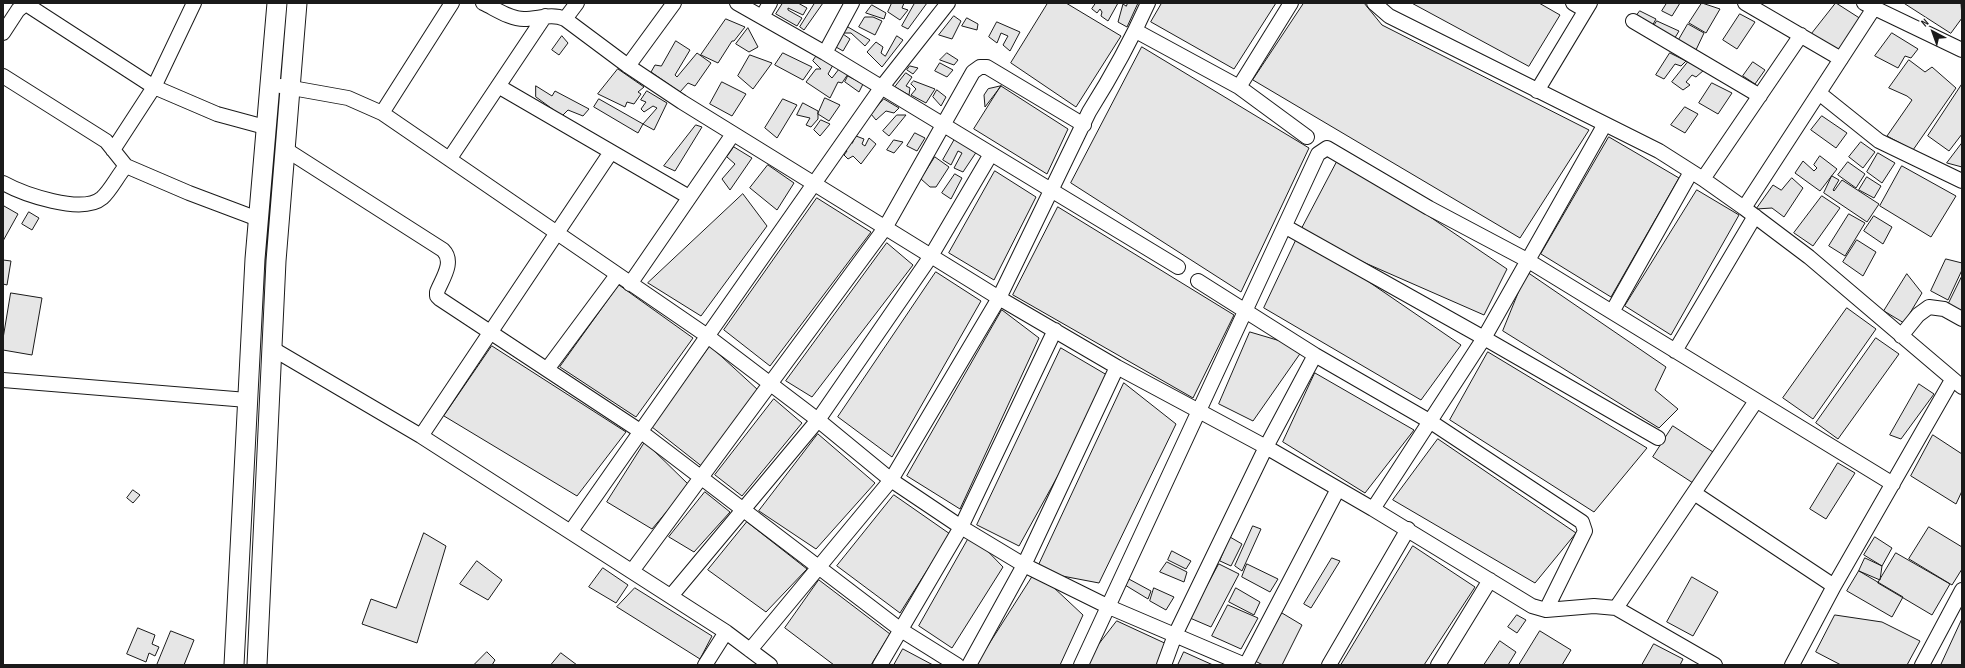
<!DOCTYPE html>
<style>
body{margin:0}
#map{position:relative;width:1965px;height:668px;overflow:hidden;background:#fff;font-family:"Sofia Sans Condensed",sans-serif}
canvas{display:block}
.frame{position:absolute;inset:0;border:4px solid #1a1a1a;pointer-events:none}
.north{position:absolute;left:1913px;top:12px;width:40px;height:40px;-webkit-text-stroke:3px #fff;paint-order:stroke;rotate:319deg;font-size:11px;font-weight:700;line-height:16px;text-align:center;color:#1a1a1a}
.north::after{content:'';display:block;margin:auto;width:14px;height:18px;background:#1a1a1a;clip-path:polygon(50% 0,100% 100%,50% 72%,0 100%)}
</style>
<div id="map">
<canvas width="1965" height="668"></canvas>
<div class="frame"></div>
<div class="north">N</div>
</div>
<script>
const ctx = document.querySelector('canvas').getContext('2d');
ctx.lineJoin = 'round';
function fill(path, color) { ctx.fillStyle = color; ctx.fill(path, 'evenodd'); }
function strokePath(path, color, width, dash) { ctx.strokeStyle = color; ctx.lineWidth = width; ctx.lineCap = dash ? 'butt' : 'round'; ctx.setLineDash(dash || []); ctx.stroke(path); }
const building = new Path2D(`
 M783,3H798L807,8L803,15L788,8V10L802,18L797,26L776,14Z
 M815,3H823L804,30L800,27Z
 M892,3H904L902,8L908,10L900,20L888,12Z
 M915,3H927L908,29L902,26Z
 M1048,3H1066L1121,36L1076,107L1011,63Z
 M1096,3H1118L1108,21L1101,16L1102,12L1100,9L1097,13L1092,9Z
 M1128,3H1138L1127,27L1118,22L1123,4L1126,6Z
 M1162,3H1276L1234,69L1151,22Z
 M1304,3H1364L1382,25L1589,130L1520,238L1253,80Z
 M1412,3H1539L1560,15L1529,66Z
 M1667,3H1680L1672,16L1662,11Z
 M1702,3L1720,9L1706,33L1689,23Z
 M1836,3L1861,19L1839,53L1810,36Z
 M1904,3H1961L1962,18L1951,33Z
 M872,5L886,13L884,19L866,13Z
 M1640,11L1656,19L1651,28L1634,19Z
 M1740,14L1755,22L1737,49L1723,40Z
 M954,16L961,21L952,39L939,35Z
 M865,17H873L882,21L875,35L859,27Z
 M967,18L978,24L977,30L962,26Z
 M726,19L745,27L734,41H732L718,63L701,55Z
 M1657,21L1679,31L1673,41L1652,29Z
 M997,22L1020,32L1010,51L1003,45L1008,36L1001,33L997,43L989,37Z
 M1688,24L1704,33L1695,52L1677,43Z
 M848,27L870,40L865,46L851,33H844Z
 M748,28L758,47L749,52L736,44Z
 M1892,33L1918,49L1911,58L1905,56L1898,68L1875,56Z
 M843,34L850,39L843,51L836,47Z
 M562,36L568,43L559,55L552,50Z
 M897,36L903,40L882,67L867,52L876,42L883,47L881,53L885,56Z
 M676,41L690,50L675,75L677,77L697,53L711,63L695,86L688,83L680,92L651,72L655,65L661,66Z
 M1142,47L1309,148L1241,292L1071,183Z
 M783,53L812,67L803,80L775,65Z
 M947,53L958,60L954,65L940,60Z
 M1670,53L1686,61L1681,66L1675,64L1664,79L1656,75Z
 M750,55L772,63L753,89L738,76Z
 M817,55L833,65L828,74L832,78L839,69L848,74L842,83L838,82L830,98L806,82L816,69H821L813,61Z
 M1909,60L1925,72L1932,67L1956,88L1913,150L1887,136L1912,100L1907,96L1889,88Z
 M1688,62L1704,70L1696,77L1692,75L1686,82L1690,85L1683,90L1672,82Z
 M1753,62L1765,70L1755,84L1743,76Z
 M940,63L953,70L947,77L935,71Z
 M910,66L918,68L913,74L907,70Z
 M618,69L644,87L638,92L641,94L634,104L627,102L625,107L598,94Z
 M906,73L912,77L906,86L910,88L909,95L895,87Z
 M848,76L863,84L859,92L845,82Z
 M914,81L935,89L926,103L911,95L916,89L911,84Z
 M722,82L746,94L732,116L710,104Z
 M1712,83L1732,93L1718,114L1699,103Z
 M1962,84V134L1949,151L1928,136Z
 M536,86L552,96L555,91L589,109L583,116L568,110L562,116L536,97Z
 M1001,86L985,107L984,95L988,89Z
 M1001,86L1068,129L1047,174L974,129Z
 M937,90L946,97L941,106L933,97Z
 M647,91L667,103L654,130L643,124L657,108L653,106L644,112L641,109L646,102L641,100Z
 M825,98L840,105L829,121L818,114Z
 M599,99L643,124L638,133L594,107Z
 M783,99L797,105L777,138L765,128Z
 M884,99L899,108L894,113L886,111L876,120L871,114Z
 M803,103L818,111V119L811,127L806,125L810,118L797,115Z
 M1685,107L1698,114L1685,133L1671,125Z
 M897,115H906L889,136L883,131Z
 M1822,116L1847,133L1836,148L1811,130Z
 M821,120L830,124L820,136L814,130Z
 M696,125L702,127L675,171L664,166Z
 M915,133L925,138L917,151L907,146Z
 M856,136L864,139L862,144L865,146L869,138L876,144L861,164L853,156L848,159L844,155L847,151L843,146L849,140L852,143Z
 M956,137L977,151L963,172L954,168L962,153L958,151L951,165L943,160Z
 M1609,137L1679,178L1611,297L1541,254Z
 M894,140L903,142L894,153L887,150Z
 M1861,142L1875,152L1863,168L1849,157Z
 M1962,143V167L1947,163Z
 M734,147L752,158L730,190L722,179L735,164L727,157Z
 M1878,153L1895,163L1882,183L1867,172Z
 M1340,156L1507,269L1484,315L1299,234Z
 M1820,156L1837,169L1820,191L1795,173L1803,161L1814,171L1817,168L1814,165Z
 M935,157L949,167L936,187H930L921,179Z
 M1848,162L1865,174L1856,188L1838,175Z
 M768,165L794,183L777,210L750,188Z
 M1902,166L1956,196L1931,237L1880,206Z
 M995,171L1036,197L994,280L949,253Z
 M955,174L962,178L951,199L942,193Z
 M1832,176L1839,180L1833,190L1834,191L1842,180L1879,204L1867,222L1824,193Z
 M1867,177L1881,186L1874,198L1859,190Z
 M1792,178L1803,188L1784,217L1772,208L1756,209L1773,185L1781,190Z
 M1697,190L1739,215L1671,335L1625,306Z
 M743,194L767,226L701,316L648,283Z
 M1822,196L1840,208L1813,246L1794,233Z
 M817,198L871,232L770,366L724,330Z
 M4,206L18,214L3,241V208Z
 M1058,207L1234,315L1193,398L1013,295Z
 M29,212L39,218L32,230L22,224Z
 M1849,214L1865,223L1845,256L1829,246Z
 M1874,216L1892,227L1883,244L1864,231Z
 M1299,234L1461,345L1421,400L1264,308Z
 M1857,240L1876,252L1863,276L1843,262Z
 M887,243L913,265L812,397L786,381Z
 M1946,259L1962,263V270L1948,300L1931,291Z
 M3,260L11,261L7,285L3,284Z
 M936,272L981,301L892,457L838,417Z
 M1527,272L1666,367L1655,390L1678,409L1659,428L1503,331Z
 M1907,274L1922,293L1904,323L1884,311Z
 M1962,276V315L1947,307Z
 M619,285L693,338L636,417L560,367Z
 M11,293L42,298L32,355L3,350V339Z
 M1847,308L1876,329L1813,419L1783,398Z
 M1002,310L1039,338L960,509L907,476Z
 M1250,332L1304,348L1253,421L1219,404Z
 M1876,338L1899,354L1838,439L1816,423Z
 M492,346L626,432L577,496L444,416Z
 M710,346L758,390L704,468L652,427Z
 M1061,348L1112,378L1019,546L977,525Z
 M1488,352L1647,448L1594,512L1450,420Z
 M1315,373L1414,430L1365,493L1283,442Z
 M1124,383L1176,424L1099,583L1036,571Z
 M1919,384L1934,394L1901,439L1890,435Z
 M774,399L802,423L742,496L715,475Z
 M1673,426L1713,452L1693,483L1653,457Z
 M818,434L875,483L816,549L759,511Z
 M1933,435L1962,454V491L1956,504L1911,476Z
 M1438,439L1576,533L1535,583L1393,500Z
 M645,442L689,485L652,529L607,502Z
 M1838,463L1855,473L1826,519L1810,509Z
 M133,490L140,495L133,503L127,498Z
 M705,492L730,512L694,552L669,537Z
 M894,495L950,534L900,613L837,566Z
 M747,522L807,569L766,612L708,570Z
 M1253,526L1261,529L1242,571L1235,566Z
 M1929,527L1962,547V569L1952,585L1909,559Z
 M424,533L446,546L417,643L362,624L371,599L396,608Z
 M971,534L1003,567L952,648L919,626Z
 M1230,537L1242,544L1231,566L1220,561Z
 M1875,537L1892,548L1882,566L1864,555Z
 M1413,546L1475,587L1424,665H1341Z
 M1172,551L1191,561L1186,569L1168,560Z
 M1896,553L1950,584L1932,615L1878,583Z
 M1332,558L1340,561L1311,608L1304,604Z
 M1865,558L1882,566L1880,580L1859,571Z
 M477,561L502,580L488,600L460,584Z
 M1167,562L1187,572L1184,582L1160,572Z
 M1219,564L1239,574L1211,627L1190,618Z
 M1247,564L1278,579L1270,592L1242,577Z
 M603,568L628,585L616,603L589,587Z
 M1036,571L1083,615L1060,665H976Z
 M1859,571L1903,597L1892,617L1847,591Z
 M1692,577L1718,592L1693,636L1667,622Z
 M1127,578L1151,591L1148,599L1125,585Z
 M819,580L890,634L871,665H834L785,628Z
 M635,588L712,636L700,659L617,607Z
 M1154,588L1174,597L1166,610L1150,601Z
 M1236,588L1260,602L1254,615L1229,602Z
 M1228,605L1258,618L1241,649L1212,636Z
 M1282,613L1302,625L1282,665H1263L1255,661Z
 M1517,615L1526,620L1517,633L1508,627Z
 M1835,615L1882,622L1920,641L1907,665H1841L1816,652Z
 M1962,619V665H1941Z
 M1117,621L1171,646L1159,665H1083Z
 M138,628L155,635L152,644L159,647L155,656L149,653L146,662L127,654Z
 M171,631L194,640L184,665H157Z
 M1540,631L1571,650L1562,665H1519Z
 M1500,641L1516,652L1508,665H1484Z
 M1654,644L1683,659L1680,665H1642Z
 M903,649L933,665H894Z
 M487,652L495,660L492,665H474Z
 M1184,652L1213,665H1178Z
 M561,653L577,665H551Z`);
fill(building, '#e6e6e6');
strokePath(building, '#1a1a1a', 1);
const street = new Path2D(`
 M483,3C496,9 510,19 524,19C539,19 551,13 565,19L628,66L682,102L999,298L1117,367L1266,447L1373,509L1532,606L1546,610L1594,606L1616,608L1715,665
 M737,3L825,53L1178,267
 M1374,3L1389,16L1659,151L1703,179L1744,208L1809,257L1962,387
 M1573,3L1585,10
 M1745,3L1841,59
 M1864,3L1962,50
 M762,17L770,3
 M565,19L577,3
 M1633,21L1760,96
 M1136,31L1239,87L1307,137
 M3,33L18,10L24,5L29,6L154,87L217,114L265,127
 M825,53L852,3
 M628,66L674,3
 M3,76L106,141L126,166L189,193L258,219
 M281,86L348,98L382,113L706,335L818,420L891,480L961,527L1024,565L1109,607L1245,665
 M498,86L689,197
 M1239,87L1291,3
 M1537,91L1590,3
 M1819,93L1879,141L1962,181
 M382,113L452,3
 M285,149L443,250C455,262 442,279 437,292V296L440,299L640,431L901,630L957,665
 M113,150L154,87L194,3
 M450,158L545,16
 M1703,179L1801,35
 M3,183C23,194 82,215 102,198C111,190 118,175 126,166
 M1744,208L1874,8
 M1286,227L1484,338L1658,438
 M1198,281L1315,355L1431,422L1582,522L1585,531L1546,610
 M630,284L733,134
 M1612,312L1691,172
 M1901,336L1918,315L1929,307L1944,309L1962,319
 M273,349L421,436L726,632L770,665
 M1675,351L1755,216
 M548,368L617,275
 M3,380L247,400
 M421,436L611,152
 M1694,493L1834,586
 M1373,509L1484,338L1605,124
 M571,531L881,88L948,3
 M632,571L885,228L973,72L980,67H987L1084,125
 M671,596L818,420L931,256L991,154
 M1616,608L1756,401
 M750,650L891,480L999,298L1089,112C1111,77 1131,41 1148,3
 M705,665L726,632
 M880,665L961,527L1055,330
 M969,665L1024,565L1117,367
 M1081,665L1318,154L1327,148L1429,208L1527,260L1893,484
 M1164,665L1175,635L1266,447L1315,355
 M1246,665L1338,489
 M1329,665L1408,529
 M1438,665L1490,580
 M1792,665L1834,586L1952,380
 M1922,665L1962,590`);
const secondary = new Path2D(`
 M234,665L255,259L277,3
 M257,665L276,261L297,3`);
strokePath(street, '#1a1a1a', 16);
strokePath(secondary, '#1a1a1a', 21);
strokePath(street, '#fff', 14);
strokePath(secondary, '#fff', 19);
</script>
